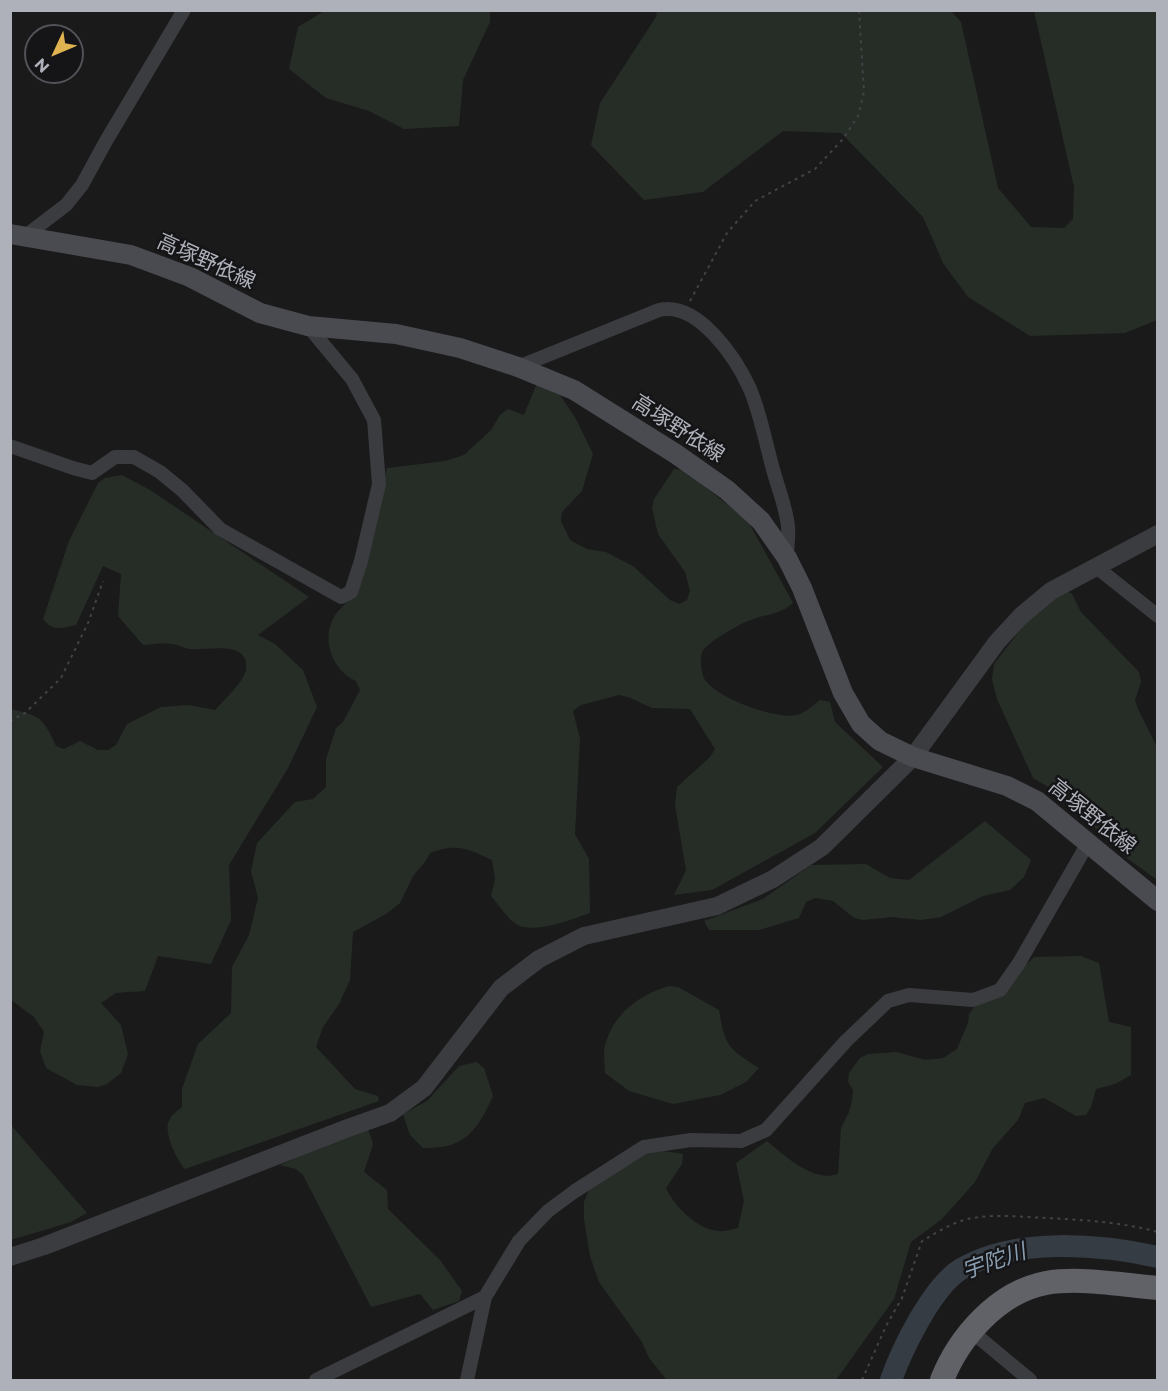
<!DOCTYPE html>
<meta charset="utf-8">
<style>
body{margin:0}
#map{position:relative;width:1168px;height:1391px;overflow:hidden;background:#1a1a1b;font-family:Montserrat,sans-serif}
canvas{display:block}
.frame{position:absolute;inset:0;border:12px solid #aeb1ba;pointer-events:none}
.north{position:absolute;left:24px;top:24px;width:60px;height:60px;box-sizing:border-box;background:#151517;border:2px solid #525358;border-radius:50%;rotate:226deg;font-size:16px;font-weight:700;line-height:24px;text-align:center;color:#aeb1ba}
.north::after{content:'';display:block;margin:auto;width:21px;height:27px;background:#deb350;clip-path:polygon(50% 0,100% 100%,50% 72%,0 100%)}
</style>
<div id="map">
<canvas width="1168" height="1391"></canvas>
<div class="frame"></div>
<div class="north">N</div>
</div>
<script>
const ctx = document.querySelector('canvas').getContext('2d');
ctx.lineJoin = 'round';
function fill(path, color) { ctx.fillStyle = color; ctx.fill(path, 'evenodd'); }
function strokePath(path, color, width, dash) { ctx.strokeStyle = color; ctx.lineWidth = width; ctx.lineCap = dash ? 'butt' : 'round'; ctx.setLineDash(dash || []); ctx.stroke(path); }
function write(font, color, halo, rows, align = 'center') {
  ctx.font = font + ' Montserrat,"Noto Sans JP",sans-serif'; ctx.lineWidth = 5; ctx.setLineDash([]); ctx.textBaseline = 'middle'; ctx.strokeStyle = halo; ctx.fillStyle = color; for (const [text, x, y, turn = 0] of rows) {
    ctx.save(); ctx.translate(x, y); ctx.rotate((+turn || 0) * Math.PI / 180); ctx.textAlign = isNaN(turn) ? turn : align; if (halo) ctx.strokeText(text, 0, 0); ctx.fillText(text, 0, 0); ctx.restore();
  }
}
fill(new Path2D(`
 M326,10L490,11V22L463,80L459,126L404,129L369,111L326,98L289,69L298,27Z
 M657,11H951L961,22L998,188L1031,227L1064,228L1073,219L1074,187L1034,11H1157V320L1125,333L1030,336L968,297L943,263L923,217L841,133L783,131L703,192L644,200L591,145L600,103L656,17Z
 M537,383L560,395L576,419L593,454L582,491L562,512L561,521L570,540L587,549L606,552L633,566L670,600L679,604L687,600L690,591L685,572L658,534L652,508L654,499L674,469L684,470L748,521L793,603C782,614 765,614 751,620C741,623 705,643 702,653C700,659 701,674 705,680C717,698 776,720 797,715C805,713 813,705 820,700L830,702L835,722L883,767L815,833L712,890L674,895L686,870L675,805L677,787L710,757L715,749L690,709L652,708L628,697L619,695L581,705L573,711L580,739L575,834L589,859L590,913C572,919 534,935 516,924C507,918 498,904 491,896L495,879L492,860C467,848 456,843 430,853L425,862L413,876L400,903L386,914L353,932L350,980L339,1004L323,1027L316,1047L355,1089L378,1096L379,1101L185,1169C177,1161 163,1131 169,1121C171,1115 177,1111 182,1107V1089L198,1044L231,1013L232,967L249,935L258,898L251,871L257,843L295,802L313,799L326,787V759L336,728L343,722L360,690L356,681C334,672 321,641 333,619C336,612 343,607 347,601C356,589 363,568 367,554C376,526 380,497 387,468L445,461L464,455L491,430L500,415L508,409L524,415Z
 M122,475L150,490L309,597L258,635L275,644L303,670L317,707L288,768L229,865L231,920L211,964L158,956L145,991L116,993L101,1003L121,1025L128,1054L121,1073L107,1084L98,1087L77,1085L46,1068L40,1051L44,1032L34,1017L11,1000V709C40,716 43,717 56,746L64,749L80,741L98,750H108L116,745L127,724L161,707L189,705L215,710C223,701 245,681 246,669C250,639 205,651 189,649C183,648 177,644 171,644C162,643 152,644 143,645L118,616L121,574L103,566L76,625C62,628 53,632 43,619L69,541L98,483L105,478Z
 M1064,589L1072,594L1081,612L1139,672L1141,682L1135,700L1138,709L1157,747V880L1127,858L1057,792L1033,778L997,699L992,680L994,664L1028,620Z
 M985,821L1031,860L1024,877L1010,890L983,896L941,917L921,920L892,917L863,920L854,918L833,901L815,898L806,902L799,918L759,930H709L704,921L763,899L811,865L866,864L890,878L909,880Z
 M1081,956L1099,963L1109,1022L1131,1027V1075L1115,1084L1096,1089L1091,1107L1086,1115L1076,1116L1044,1098L1025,1103L1018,1120L993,1148L975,1182L942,1219L911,1242L894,1299L836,1380L666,1379L649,1358L642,1342L599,1282L590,1256L584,1219V1202L594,1177L625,1157L664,1151L683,1154L682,1164L666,1188C674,1206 698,1230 719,1231C725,1232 732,1229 738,1228L744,1201L736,1163L767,1141C785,1156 814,1183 838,1174L841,1128L849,1112L852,1100L853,1090L848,1082L849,1073L860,1058L868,1054L897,1052L925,1060L943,1058L957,1049L968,1023L969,1014L974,1007L995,996L1034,957Z
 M669,986L678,987L719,1010C725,1047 728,1048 759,1068L746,1082L720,1095L673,1104L629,1091L605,1073C605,1064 603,1053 605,1045C614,1013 639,995 669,986Z
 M477,1062L484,1068L493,1096C477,1131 465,1149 423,1148L410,1135L403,1114L427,1101L459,1066Z
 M10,1125H11L87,1213L71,1222L11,1240Z
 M367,1126L373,1144L364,1172L387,1190L388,1209L440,1260L462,1291L459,1301L433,1310L420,1294L371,1307L303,1175L296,1169L280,1165Z`), '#262d27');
strokePath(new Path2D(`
 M891,1380C902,1349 932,1287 961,1269C1015,1237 1098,1244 1158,1257`), '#353c43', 22);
strokePath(new Path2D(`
 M690,301L727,233L755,201L815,169L843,139L858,116L864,92L859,10
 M10,721L25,713L61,678L88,623L103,581
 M862,1380L886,1326L902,1298L922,1241C938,1232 954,1221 973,1218C996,1214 1023,1217 1047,1218C1085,1220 1121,1222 1158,1232`), '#414347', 2, [3, 4.5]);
strokePath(new Path2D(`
 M24,237L66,205L82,185L106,141L184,10
 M518,367L659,310C698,301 736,358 750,389C761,415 766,445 774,473C779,490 786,508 788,526C789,536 787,548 787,558
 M10,446L73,468L92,473L115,457H134L160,472L182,490L220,529L341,597L351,592L361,561L379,484L374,420L352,379L308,326
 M1095,566L1158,616
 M971,1331L1030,1380
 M316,1380L485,1297
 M467,1380L485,1297L519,1241L548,1211L575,1191L644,1147L691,1140L741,1141L766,1130L846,1041L888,1001L909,995L973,1000L1000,990L1019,963L1088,843`), '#3b3c40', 14);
strokePath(new Path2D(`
 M10,1257L44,1246L348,1128L390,1113L424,1088L501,988L539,959L584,936L717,906L773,879L822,847L913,757L997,642L1021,616L1051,591L1158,534`), '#3b3c40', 18);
strokePath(new Path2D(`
 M10,234L131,255L190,277L260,313L308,326L396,334L460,348L518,367L574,390L676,454L727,490L761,521L787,558L802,588L843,693L861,724L880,741L913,757L1007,786L1037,801L1158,901`), '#494b50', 20);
strokePath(new Path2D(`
 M942,1380C959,1337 998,1292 1046,1283C1080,1277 1123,1285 1158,1288`), '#606268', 24);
write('21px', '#aeb1ba', '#151517', [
 ["高塚野依線",206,262,24],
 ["高塚野依線",678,429,33],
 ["高塚野依線",1092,817,39]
]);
write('italic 22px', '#899db0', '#151517', [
 ["宇陀川",994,1262,-19]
]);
</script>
